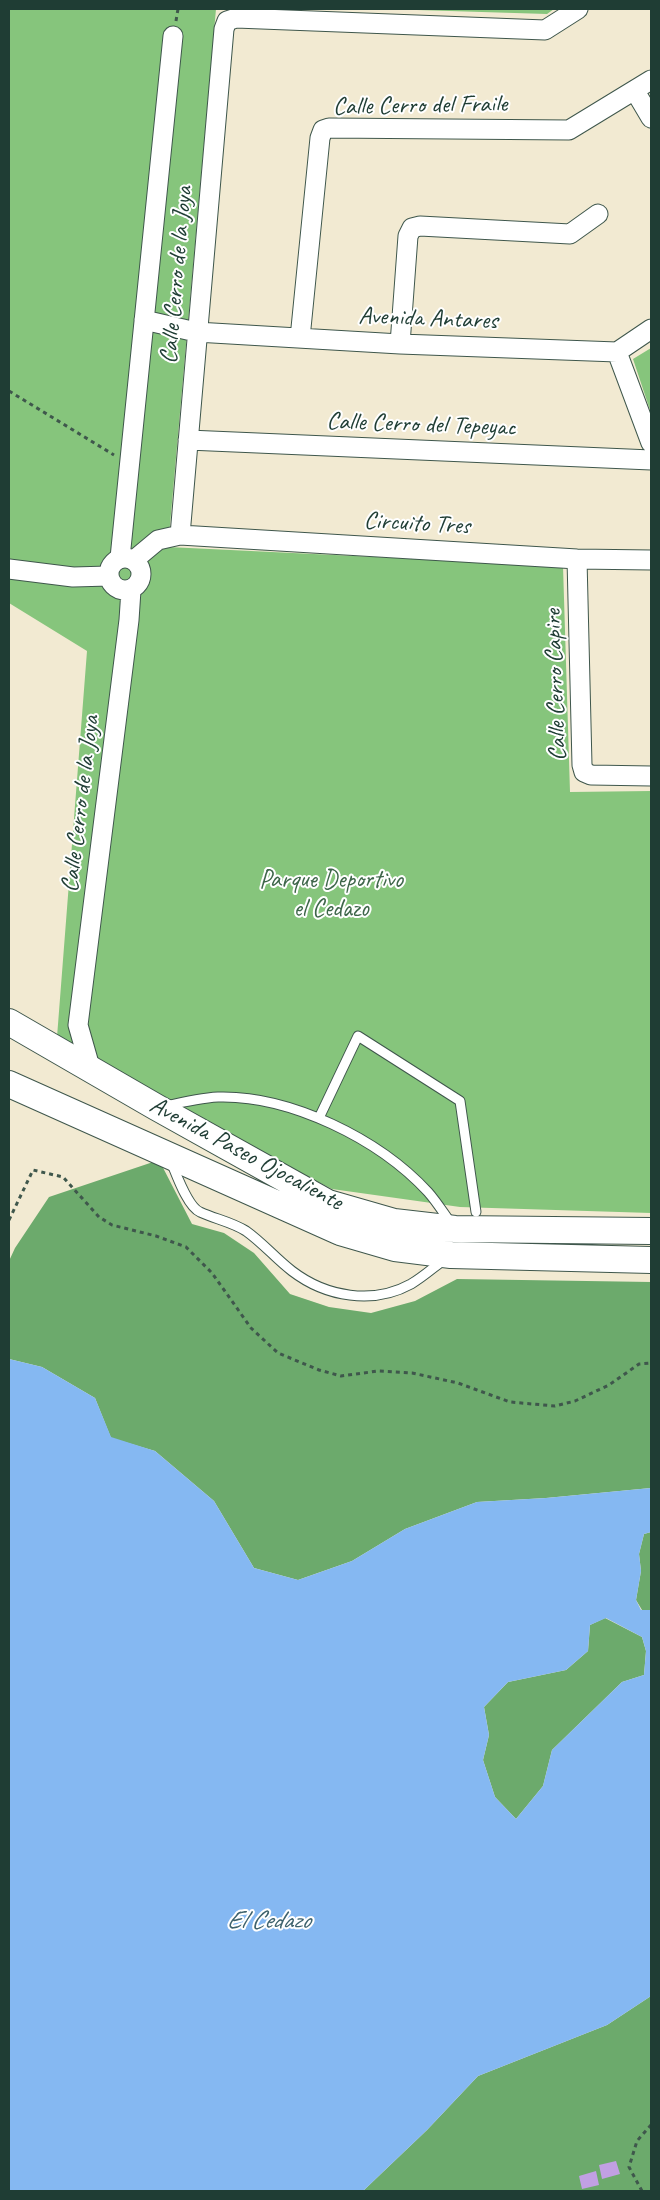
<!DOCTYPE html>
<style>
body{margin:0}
#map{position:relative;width:660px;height:2200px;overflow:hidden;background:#f2ead2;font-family:Caveat,sans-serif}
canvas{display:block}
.frame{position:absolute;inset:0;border:10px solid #1f3d34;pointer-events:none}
</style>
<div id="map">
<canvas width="660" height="2200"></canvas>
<div class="frame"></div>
</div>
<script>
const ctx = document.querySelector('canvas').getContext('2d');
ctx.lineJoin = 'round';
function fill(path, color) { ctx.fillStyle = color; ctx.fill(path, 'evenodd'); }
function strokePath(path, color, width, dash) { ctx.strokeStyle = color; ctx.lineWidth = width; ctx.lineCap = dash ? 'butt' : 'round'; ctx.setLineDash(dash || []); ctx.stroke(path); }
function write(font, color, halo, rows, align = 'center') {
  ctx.font = font + ' Caveat,sans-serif'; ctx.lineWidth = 4; ctx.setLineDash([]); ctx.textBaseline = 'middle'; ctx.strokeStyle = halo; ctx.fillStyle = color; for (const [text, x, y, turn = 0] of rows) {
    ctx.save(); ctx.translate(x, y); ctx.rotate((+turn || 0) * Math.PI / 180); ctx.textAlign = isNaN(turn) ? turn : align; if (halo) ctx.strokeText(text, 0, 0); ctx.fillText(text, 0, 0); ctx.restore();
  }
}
fill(new Path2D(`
 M9,9H216L168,547L563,566L570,792L651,791V1213L460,1207L332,1189L196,1120L57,1037L87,651L9,603Z
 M384,9H554L547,14Z
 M651,348V413L633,359Z`), '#86c57c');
fill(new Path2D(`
 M159,1160L192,1224L224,1233L254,1253L290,1294L329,1307L371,1313L415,1301L457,1279L651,1282V1488L546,1498L477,1502L405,1529L352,1561L298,1580L254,1568L214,1501L155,1451L111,1438L95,1398L42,1367L9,1359V1261L15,1248L49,1197Z
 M651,1532V1610H642L636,1600L641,1571L639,1554L644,1534Z
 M605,1618L642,1637L646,1651L644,1675L622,1682L552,1750L543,1786L516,1819L495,1797L483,1760L489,1735L484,1707L508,1682L566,1670L588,1651L590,1625Z
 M651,1996V2191H363L427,2130L478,2076L607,2025Z`), '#6caa6c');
fill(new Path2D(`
 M9,1359L42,1367L95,1398L111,1437L155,1451L214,1501L254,1568L298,1580L352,1561L405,1529L477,1502L546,1498L651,1488V1532L644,1534L639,1554L641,1571L636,1600L641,1610H651V1996L607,2025L478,2076L427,2130L363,2191H9ZM606,1618L642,1637L646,1651L644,1675L622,1682L552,1750L543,1786L516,1819L495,1797L483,1760L489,1735L484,1707L508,1682L566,1670L588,1651L590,1625Z`), '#85b8f2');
fill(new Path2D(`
 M616,2161L620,2174L602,2179L599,2165Z
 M596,2171L599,2185L582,2189L579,2176Z`), '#c1a0e3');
const lane = new Path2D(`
 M166,1106C183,1102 200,1098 218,1097C290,1095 379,1139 428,1192C436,1201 443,1212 450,1222
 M319,1118L358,1036L460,1101L476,1212
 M172,1164C177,1176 188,1207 200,1212C215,1219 232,1222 246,1231C263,1243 276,1259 292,1271C326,1297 373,1305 411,1284C423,1277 434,1267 445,1259`);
const street = new Path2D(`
 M635,91L651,118
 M144,320L196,332L400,344L617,352L651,329
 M300,338L320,138L323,130L329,128L569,130L651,80
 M400,344L408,236L412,228L420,226L570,234L598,214
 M617,352L651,443
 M188,440L651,460
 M180,535L224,29L227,21L236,18L545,30L578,9
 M109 574a16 16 0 1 1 32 0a16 16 0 1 1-32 0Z
 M120,558L173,36
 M577,559L582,765L584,772L591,775L651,776
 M134,560L158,540L180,535L577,559L651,560
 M9,569L73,577L109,576
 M90,1067L78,1025L129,620L131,590`);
const secondary = new Path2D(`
 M9,1022L156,1107L328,1203L394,1222L455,1229L651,1231
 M9,1084L340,1232L395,1248L451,1255L651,1260`);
strokePath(lane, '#3f574c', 11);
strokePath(street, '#3f574c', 21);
strokePath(secondary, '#3f574c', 28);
strokePath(new Path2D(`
 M176,21L178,9
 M9,391L114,455
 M9,1220L33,1170L63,1177L99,1217L112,1225L156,1236L186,1247L212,1273L251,1328L278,1353L319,1370L341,1376L378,1371L412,1373L458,1383L510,1402L555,1406L575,1401L609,1385L639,1364L651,1363
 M642,2191L629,2167L637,2141L651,2125`), '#3f574c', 3, [4, 4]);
strokePath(lane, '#fff', 9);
strokePath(street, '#fff', 19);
strokePath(secondary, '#fff', 26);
write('25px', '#1f3d34', '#fff', [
 ["Calle Cerro del Fraile",420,106,-1],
 ["Calle Cerro de la Joya",177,275,-85],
 ["Avenida Antares",428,319,2],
 ["Calle Cerro del Tepeyac",421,425,2],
 ["Circuito Tres",417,524,3],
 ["Calle Cerro Capire",556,685,-92],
 ["Calle Cerro de la Joya",81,804,-83],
 ["Avenida Paseo Ojocaliente",246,1154,28]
]);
write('25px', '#3e664a', '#fff', [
 ["Parque Deportivo",331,880],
 ["el Cedazo",331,909]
]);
write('italic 26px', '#3e626d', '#fff', [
 ["El Cedazo",268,1921]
]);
</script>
